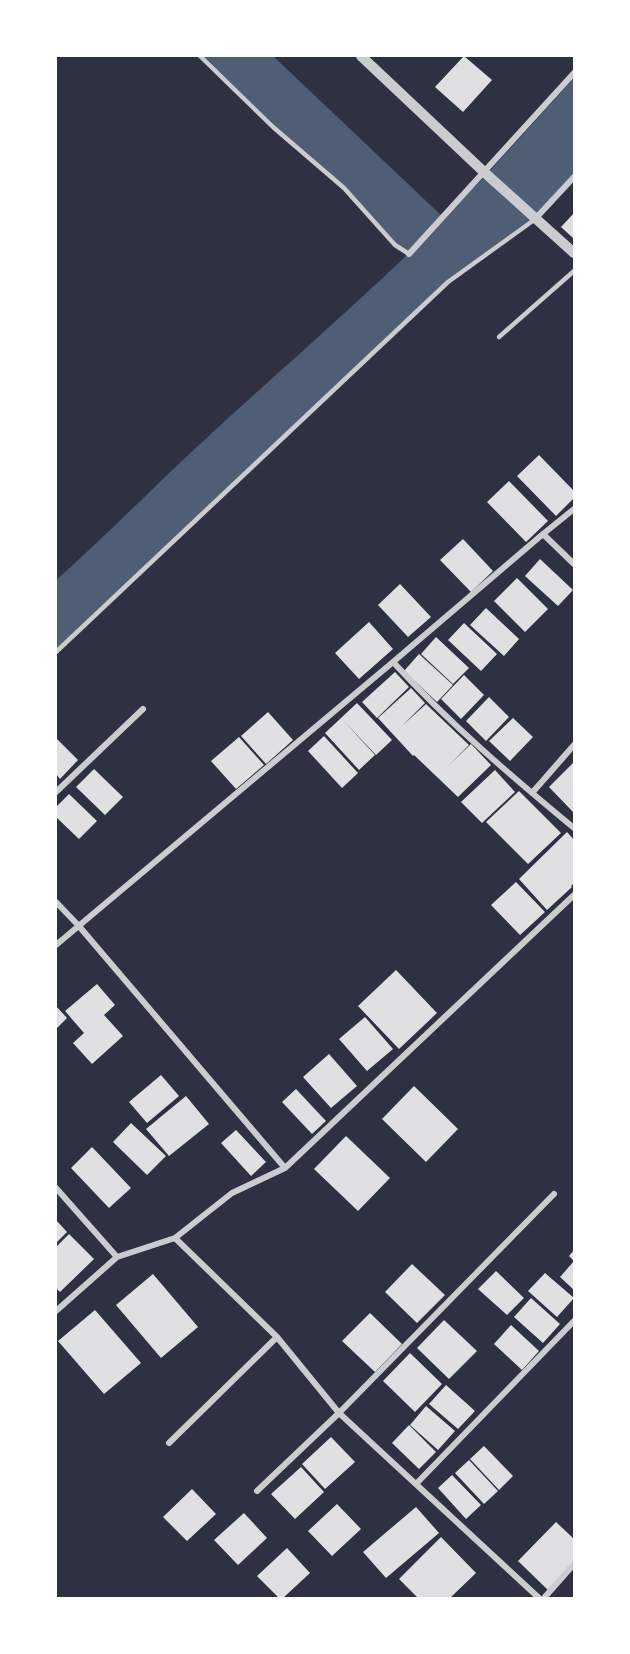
<!DOCTYPE html>
<style>
body{margin:0}
#map{position:relative;width:630px;height:1654px;overflow:hidden;background:#2d3142;font-family:"PT Sans Narrow",sans-serif}
canvas{display:block}
.frame{position:absolute;inset:0;border:57px solid #fff;pointer-events:none}
</style>
<div id="map">
<canvas width="630" height="1654"></canvas>
<div class="frame"></div>
</div>
<script>
const ctx = document.querySelector('canvas').getContext('2d');
ctx.lineJoin = 'round';
function fill(path, color) { ctx.fillStyle = color; ctx.fill(path, 'evenodd'); }
function strokePath(path, color, width, dash) { ctx.strokeStyle = color; ctx.lineWidth = width; ctx.lineCap = dash ? 'butt' : 'round'; ctx.setLineDash(dash || []); ctx.stroke(path); }
fill(new Path2D(`
 M200,56H273L443,217L428,235L487,174L574,78V177L536,218L448,282L56,652V580C105,537 150,490 199,445C268,381 340,319 408,254L395,245L344,188L273,126Z`), '#4f5d75');
fill(new Path2D(`
 M464,56L492,80L463,112L435,87Z
 M574,213V239L561,227Z
 M539,455L574,491V498L556,516L517,476Z
 M509,481L548,521L526,542L487,502Z
 M463,539L493,571L471,592L440,560Z
 M540,559L573,590L558,606L525,576Z
 M517,578L548,609L525,632L494,601Z
 M400,584L431,617L408,637L378,605Z
 M486,608L519,639L504,656L470,625Z
 M369,622L393,649L359,679L335,653Z
 M464,623L497,654L481,671L448,640Z
 M436,637L469,668L453,684L421,654Z
 M419,654L453,685L437,702L404,671Z
 M395,672L409,687L377,718L362,702Z
 M464,675L484,695L461,719L441,699Z
 M411,688L425,703L402,726L426,704L469,745L448,766L471,744L491,765L458,797L414,755L413,756L378,718Z
 M489,697L509,717L486,741L466,721Z
 M357,703L392,740L376,755L341,718Z
 M268,712L293,740L266,764L241,736Z
 M341,718L375,755L359,770L325,733Z
 M513,718L533,737L510,761L489,741Z
 M324,736L358,773L342,788L308,751Z
 M239,737L264,765L236,789L211,761Z
 M56,738L78,760L60,779L56,774Z
 M574,762V813L549,787Z
 M94,769L123,797L105,815L76,787Z
 M495,770L515,792L482,823L461,802Z
 M519,791L561,833L528,864L486,822Z
 M69,794L97,821L79,839L56,817V807Z
 M567,832L574,840V883L571,886L572,887L547,910L519,879Z
 M516,882L545,912L520,935L491,905Z
 M396,970L437,1013L399,1049L358,1006Z
 M97,984L115,1005L104,1015L123,1036L92,1064L73,1043L84,1033L65,1011Z
 M56,1006L67,1018L56,1029Z
 M365,1017L393,1049L367,1071L339,1039Z
 M329,1054L357,1086L331,1108L303,1077Z
 M161,1075L179,1096L147,1123L129,1102Z
 M414,1086L458,1129L426,1162L382,1119Z
 M296,1089L326,1121L312,1134L282,1102Z
 M186,1096L209,1124L169,1156L146,1129Z
 M131,1123L166,1156L147,1175L113,1142Z
 M236,1130L266,1162L251,1176L221,1143Z
 M346,1136L390,1178L358,1211L314,1169Z
 M92,1147L131,1188L109,1208L71,1168Z
 M56,1220L67,1232L56,1243Z
 M69,1234L94,1259L60,1292L56,1288V1247Z
 M574,1250V1290L560,1277L574,1261L569,1256Z
 M412,1264L445,1295L417,1323L385,1292Z
 M496,1271L524,1298L507,1315L478,1289Z
 M545,1273L574,1298L557,1317L528,1291Z
 M153,1274L198,1327L161,1358L116,1305Z
 M531,1298L560,1324L543,1343L514,1317Z
 M95,1310L141,1363L104,1394L58,1341Z
 M370,1313L402,1344L375,1372L342,1341Z
 M444,1320L477,1351L449,1379L417,1348Z
 M511,1325L539,1351L522,1370L494,1344Z
 M410,1353L442,1384L415,1412L383,1381Z
 M446,1385L475,1411L458,1429L429,1404Z
 M426,1406L455,1431L438,1450L410,1425Z
 M409,1425L436,1452L419,1469L392,1443Z
 M331,1437L355,1462L325,1489L302,1464Z
 M484,1446L513,1476L499,1490L470,1459Z
 M469,1460L498,1491L484,1504L455,1473Z
 M301,1467L324,1492L295,1519L271,1494Z
 M452,1475L481,1505L466,1519L438,1488Z
 M192,1489L216,1514L187,1541L163,1517Z
 M337,1504L361,1529L332,1556L308,1531Z
 M416,1507L439,1533L386,1578L363,1552Z
 M244,1513L267,1538L238,1565L214,1540Z
 M556,1522L574,1539V1563L548,1590L518,1561Z
 M441,1537L476,1573L450,1598H418L399,1579Z
 M287,1548L310,1573L283,1598H279L257,1576Z`), '#e0e0e3');
strokePath(new Path2D(`
 M200,56L273,127L344,188L395,245L409,254
 M499,337L574,271
 M56,652L448,282L534,220`), '#caccd0', 4.5);
strokePath(new Path2D(`
 M536,218L574,177
 M409,254L574,73
 M543,534L574,564
 M393,662C449,723 511,776 574,828
 M56,792L143,709
 M532,793L574,745
 M56,902L78,925L285,1168
 M56,945L393,662L543,534L574,509
 M56,1188L117,1257
 M175,1238L277,1337L339,1413L539,1598
 M56,1311L117,1257L175,1238L232,1193L285,1168L574,895
 M169,1443L277,1337
 M416,1484L574,1321
 M257,1491L339,1413L554,1194
 M544,1598L574,1564`), '#caccd0', 6);
strokePath(new Path2D(`
 M361,56L484,172L574,253`), '#caccd0', 10);
</script>
